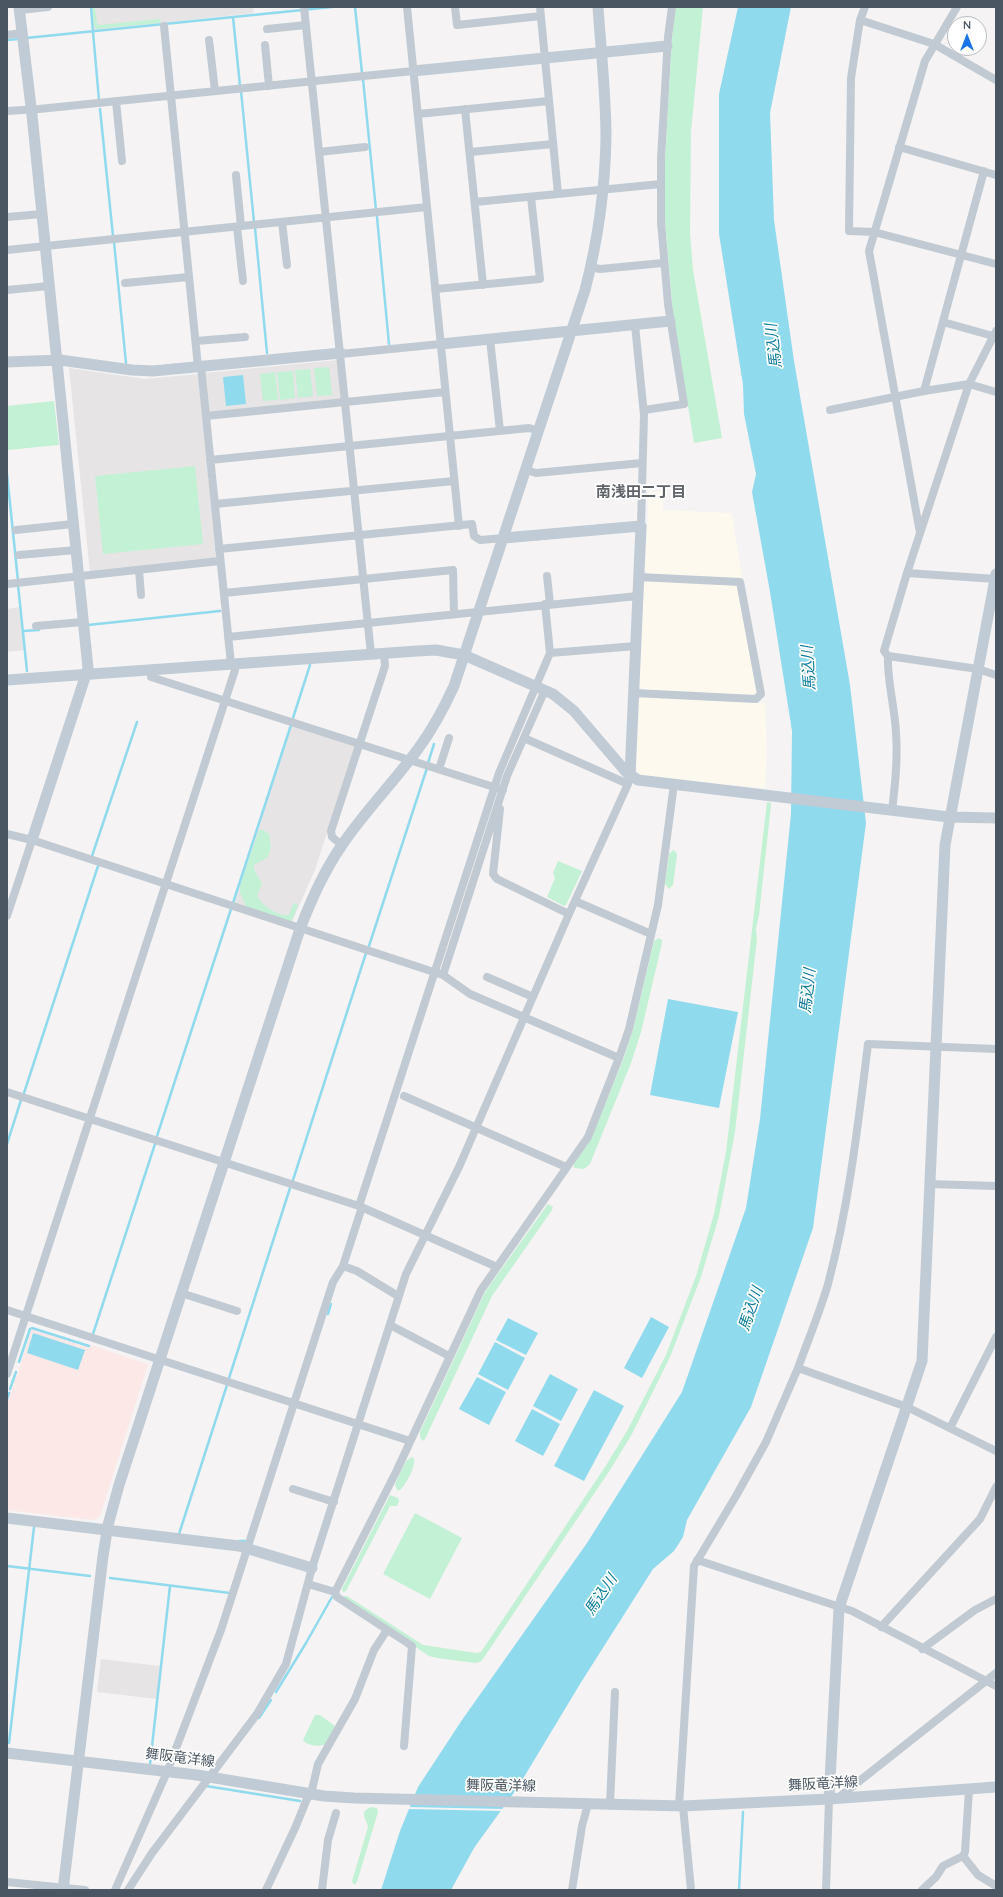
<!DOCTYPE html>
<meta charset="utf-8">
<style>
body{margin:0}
#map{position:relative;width:1003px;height:1897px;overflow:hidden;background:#f5f3f3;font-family:Quicksand,sans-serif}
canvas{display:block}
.frame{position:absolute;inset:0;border:8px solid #4a5661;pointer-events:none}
.north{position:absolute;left:947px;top:16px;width:40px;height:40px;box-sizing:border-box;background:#fff;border:1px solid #b7bbc0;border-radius:50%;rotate:0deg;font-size:11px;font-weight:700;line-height:16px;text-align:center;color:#4a5661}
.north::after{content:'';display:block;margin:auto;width:14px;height:18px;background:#1a73e8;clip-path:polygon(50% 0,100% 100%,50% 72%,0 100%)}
</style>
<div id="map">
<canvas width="1003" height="1897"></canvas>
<div class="frame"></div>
<div class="north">N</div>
</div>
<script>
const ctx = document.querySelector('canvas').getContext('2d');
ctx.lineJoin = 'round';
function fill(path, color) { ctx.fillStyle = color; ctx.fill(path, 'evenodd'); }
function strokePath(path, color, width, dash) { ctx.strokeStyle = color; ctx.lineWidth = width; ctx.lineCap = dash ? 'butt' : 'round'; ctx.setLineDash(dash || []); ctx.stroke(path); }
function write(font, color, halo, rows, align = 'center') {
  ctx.font = font + ' Quicksand,"Noto Sans JP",sans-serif'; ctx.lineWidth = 3.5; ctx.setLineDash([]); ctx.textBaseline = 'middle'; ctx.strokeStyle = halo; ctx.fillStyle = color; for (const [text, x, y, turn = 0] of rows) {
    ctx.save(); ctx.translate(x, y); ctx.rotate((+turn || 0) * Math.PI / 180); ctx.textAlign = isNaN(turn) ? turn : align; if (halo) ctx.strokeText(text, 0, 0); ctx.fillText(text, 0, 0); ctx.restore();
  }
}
fill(new Path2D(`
 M649,491L663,492V510L732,513L742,578L648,574L645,570Z
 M648,581L735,585L738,588L756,691L753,695L643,690L639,686L644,584Z
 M642,697L765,703L767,751L765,788L641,776L636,769L639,700Z`), '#fdf9ef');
fill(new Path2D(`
 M92,7H253L254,13L94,30Z
 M337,360L341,398L340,400L208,413L205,373Z
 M69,368L145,379L198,374L217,559L90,573Z
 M19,607L24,650L7,652V609Z
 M292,724L355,746L315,870L291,924L234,905Z
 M101,1659L160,1666L157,1699L97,1692Z`), '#e6e4e5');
fill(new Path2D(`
 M32,1329L89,1348L90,1345L148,1364L100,1516L94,1520L7,1510V1405Z`), '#fce8e6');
fill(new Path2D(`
 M92,7H95L97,23L99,25L159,19L161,21L159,23L96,29L94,26Z
 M675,7H703L691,132L690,233L693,270L722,438L694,443L673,314L665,221V159L672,38Z
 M329,367L332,395L317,396L314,368Z
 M310,369L313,396L298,398L295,370Z
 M293,371L295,398L280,400L277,372Z
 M275,372L278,400L263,401L260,374Z
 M54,401L59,445L7,450V406Z
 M195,466L203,544L103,554L95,476Z
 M767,802L771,803V805L759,915L756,928L757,939L735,1132L719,1216L701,1277L670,1357L632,1434L610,1470L483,1659L480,1662L475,1663L437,1658L429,1656L345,1600L344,1596H347L423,1645L476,1653L481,1652L605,1467L627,1431L666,1355L696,1276L714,1214L726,1152Z
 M259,830H263L269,834L271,847L268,857L254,865V869L262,884L257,896C263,906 276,916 289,915L293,904L296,903L298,906L291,922L246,907L240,892V885Z
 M673,850L676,852L677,855L673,885L669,889L665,884L669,854Z
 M558,861L582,871L566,905L564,906L547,897L555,878L553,873Z
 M659,938L662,940V943L641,1032L631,1063L590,1164L584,1169L574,1168V1164L591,1139L623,1060L633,1030L654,941Z
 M548,1204L553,1207L552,1210L492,1296L425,1439L422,1441L420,1437V1432L485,1292Z
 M412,1457L414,1458C416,1466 406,1485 400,1490H397L395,1484L406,1461Z
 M390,1495L398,1498L399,1501L397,1506H390L346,1591L343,1592L342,1589Z
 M415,1513L462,1538L430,1599L383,1574Z
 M315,1715H320L335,1726L326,1744C320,1747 307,1746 303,1740Z
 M371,1807L377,1808L378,1812L357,1882L354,1885L352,1881L368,1827C367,1819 358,1812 371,1807Z`), '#c3f1d5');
fill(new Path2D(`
 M738,7H791L770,113L774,220L794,361L850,685L866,823L813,1228L751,1407L687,1520L683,1537L674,1551L653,1569L580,1684L518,1787L474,1848L451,1890H381L400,1831L418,1787L462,1720L587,1543L682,1392L746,1208L760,1119L791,814L792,731L770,592L752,492L756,474L744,414L743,385L719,234V94Z
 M243,375L246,404L226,406L223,377Z
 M668,999L738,1012L719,1108L650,1095Z
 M651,1317L669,1327L642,1378L624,1368Z
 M508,1318L538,1333L526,1355L496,1340Z
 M33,1333L85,1350L78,1370L27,1353Z
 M495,1342L525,1358L508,1390L478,1374Z
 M550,1374L578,1389L561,1421L533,1406Z
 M477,1377L506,1392L489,1425L459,1409Z
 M594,1390L624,1406L584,1481L554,1466Z
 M532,1409L560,1424L543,1456L515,1441Z`), '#90daee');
fill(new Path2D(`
 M408,1807L504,1809L503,1811L407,1809Z`), '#f5f3f3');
strokePath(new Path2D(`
 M91,7L93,32
 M355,7L362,73
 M233,17L240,86
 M93,32L99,100
 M26,38L332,7
 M7,40L19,39
 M363,79L376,210
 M241,91L254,222
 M100,109L113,236
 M377,217L389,344
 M255,228L267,353
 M114,242L126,363
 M7,474L18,581
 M18,585L27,671
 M88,625L220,611
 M23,631L39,630
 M293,718L310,665
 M428,763L434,744
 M92,856L137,722
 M233,903L291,725
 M368,949L427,768
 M24,1093L98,866
 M157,1136L231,909
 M7,1144L21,1100
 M293,1180L366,953
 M328,1314L331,1304
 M93,1334L155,1144
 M19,1362L30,1329L32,1328L89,1346
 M229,1378L290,1188
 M10,1389L16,1372
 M7,1399L9,1393
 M179,1534L227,1385
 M239,1541H245
 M7,1566L90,1576
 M110,1578L230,1593
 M276,1692L306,1643L332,1597
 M259,1718L271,1700
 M9,1743L34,1527
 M150,1764L170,1586
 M206,1786L300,1801
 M739,1890L743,1812`), '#90daee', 2.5);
strokePath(new Path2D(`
 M304,7L371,654
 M407,7L459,526
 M455,7L457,25L541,16
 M540,7L558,194
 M865,7L860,20L851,78L849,231L874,232L996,264
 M20,10L48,7
 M860,20L934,44L996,80
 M164,26L198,367
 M267,29L306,25
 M7,35L22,33
 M209,40L215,91
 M265,45L269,86
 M116,101L122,161
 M465,109L483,285
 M7,111L39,109L413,71
 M418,114L549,101
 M899,147L996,175
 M319,152L365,147
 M470,152L553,144
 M236,175L241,226
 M475,202L661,184
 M7,217L42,214
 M282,222L287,265
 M237,227L243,281
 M7,250L427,207
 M590,267L600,269L663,263
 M125,283L189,277
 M436,289L540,279L531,197
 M7,290L49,286
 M943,322L993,336
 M635,325L644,415L641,526
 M490,339L500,431
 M196,341L245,337
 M341,354L441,344
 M201,367L231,664
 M924,391L984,171
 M644,410L684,404L668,304L661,222V159L668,37L672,7
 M830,410L924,391L969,384L996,392
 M206,416L445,392
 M210,460L529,428L539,431
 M526,470L536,473L642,463
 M215,504L454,481
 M16,530L73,524
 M920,533L869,251L925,61L957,7
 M219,549L472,524L474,536L480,540L504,538
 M19,555L76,550
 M139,570L141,595
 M907,573L996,579
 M547,576L550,604
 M7,584L220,561
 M224,593L453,570L454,614
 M545,604L550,653L636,646
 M36,626L83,622
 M228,637L638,596
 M888,656L978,669L996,675
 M151,670V677L503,790
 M634,693L756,699L761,694L740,582L639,577
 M524,738L628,784
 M439,769L449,738
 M500,809L493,874L497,879L569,914
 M892,811C895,785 898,759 896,733C895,708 887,681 888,656L884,651L907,573L969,384L996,331
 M7,834L32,840L443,975L470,994L619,1058
 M342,845L332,837L331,831L385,666L384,653
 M575,901L651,934
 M7,916L32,840
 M443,975L507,776L545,690
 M487,977L533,997
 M996,1049L868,1044C858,1125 849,1205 828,1284C820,1312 808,1340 798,1368L907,1407L996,1451
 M7,1092L359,1206L497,1267
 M404,1096L566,1167
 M929,1184L996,1186
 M359,1206L499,773L550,653
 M343,1266L357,1271L398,1296
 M181,1293L237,1311
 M7,1310L410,1441
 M390,1325L449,1356
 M7,1374L235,670L234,664
 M950,1428L996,1337
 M293,1489L334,1502
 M697,1560L852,1611L996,1686
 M308,1584L335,1592L337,1597L412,1646L404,1746
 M335,1592L396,1472L481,1290L588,1137L619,1058L629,1029L658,905L674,784
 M881,1627L980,1519L996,1487
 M922,1649L975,1610L996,1599
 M838,1798L996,1673
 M610,1804L615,1692
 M679,1806L694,1566L736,1496L766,1442L798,1368
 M683,1806L691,1890
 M963,1856L978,1875L996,1886
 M7,1882L85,1890
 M115,1890L167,1772L221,1630L333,1282L343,1266L362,1207
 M128,1890L152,1853L257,1714L286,1664L312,1568L406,1274L459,1167L569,914L628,784L630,776
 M266,1890L296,1826L306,1801L312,1790L318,1764L355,1699L374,1650L387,1630
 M322,1890L328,1840L336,1813
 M572,1890L582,1826L588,1804
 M826,1890L829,1799
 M922,1890L936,1877L943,1866L963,1856L965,1852L969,1790`), '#c1cad2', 8);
strokePath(new Path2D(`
 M19,7L32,115L88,668L32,840
 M413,71L667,46
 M441,344L670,321
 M7,362L60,360L132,370L153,371L341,353
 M504,538L641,526L630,776
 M7,680L417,651L436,650L464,655L553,694L574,711L627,773L638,780L949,817L996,818
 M7,1518L239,1546L312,1568
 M7,1753L197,1775L324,1796L354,1798L683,1806L829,1799L996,1787
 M829,1799L839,1608L922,1361L945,845L996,574
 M63,1890L103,1556L108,1525L119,1485L300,929C311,900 324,871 342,845C365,811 394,782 418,749C432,730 444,708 454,686L585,290C598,240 605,190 606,138C606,95 601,51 598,7`), '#c1cbd6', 11);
write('14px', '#4a5661', '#fff', [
 ["舞阪竜洋線",180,1758,7],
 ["舞阪竜洋線",823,1784,-3],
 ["舞阪竜洋線",501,1786,1]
]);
write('italic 15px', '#0c7c9b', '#fff', [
 ["馬込川",774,346,-97],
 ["馬込川",809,668,-94],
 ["馬込川",808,991,-84],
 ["馬込川",751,1309,-71],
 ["馬込川",601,1595,-56]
]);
write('bold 15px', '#5f6368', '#fff', [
 ["南浅田二丁目",641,492]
]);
</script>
